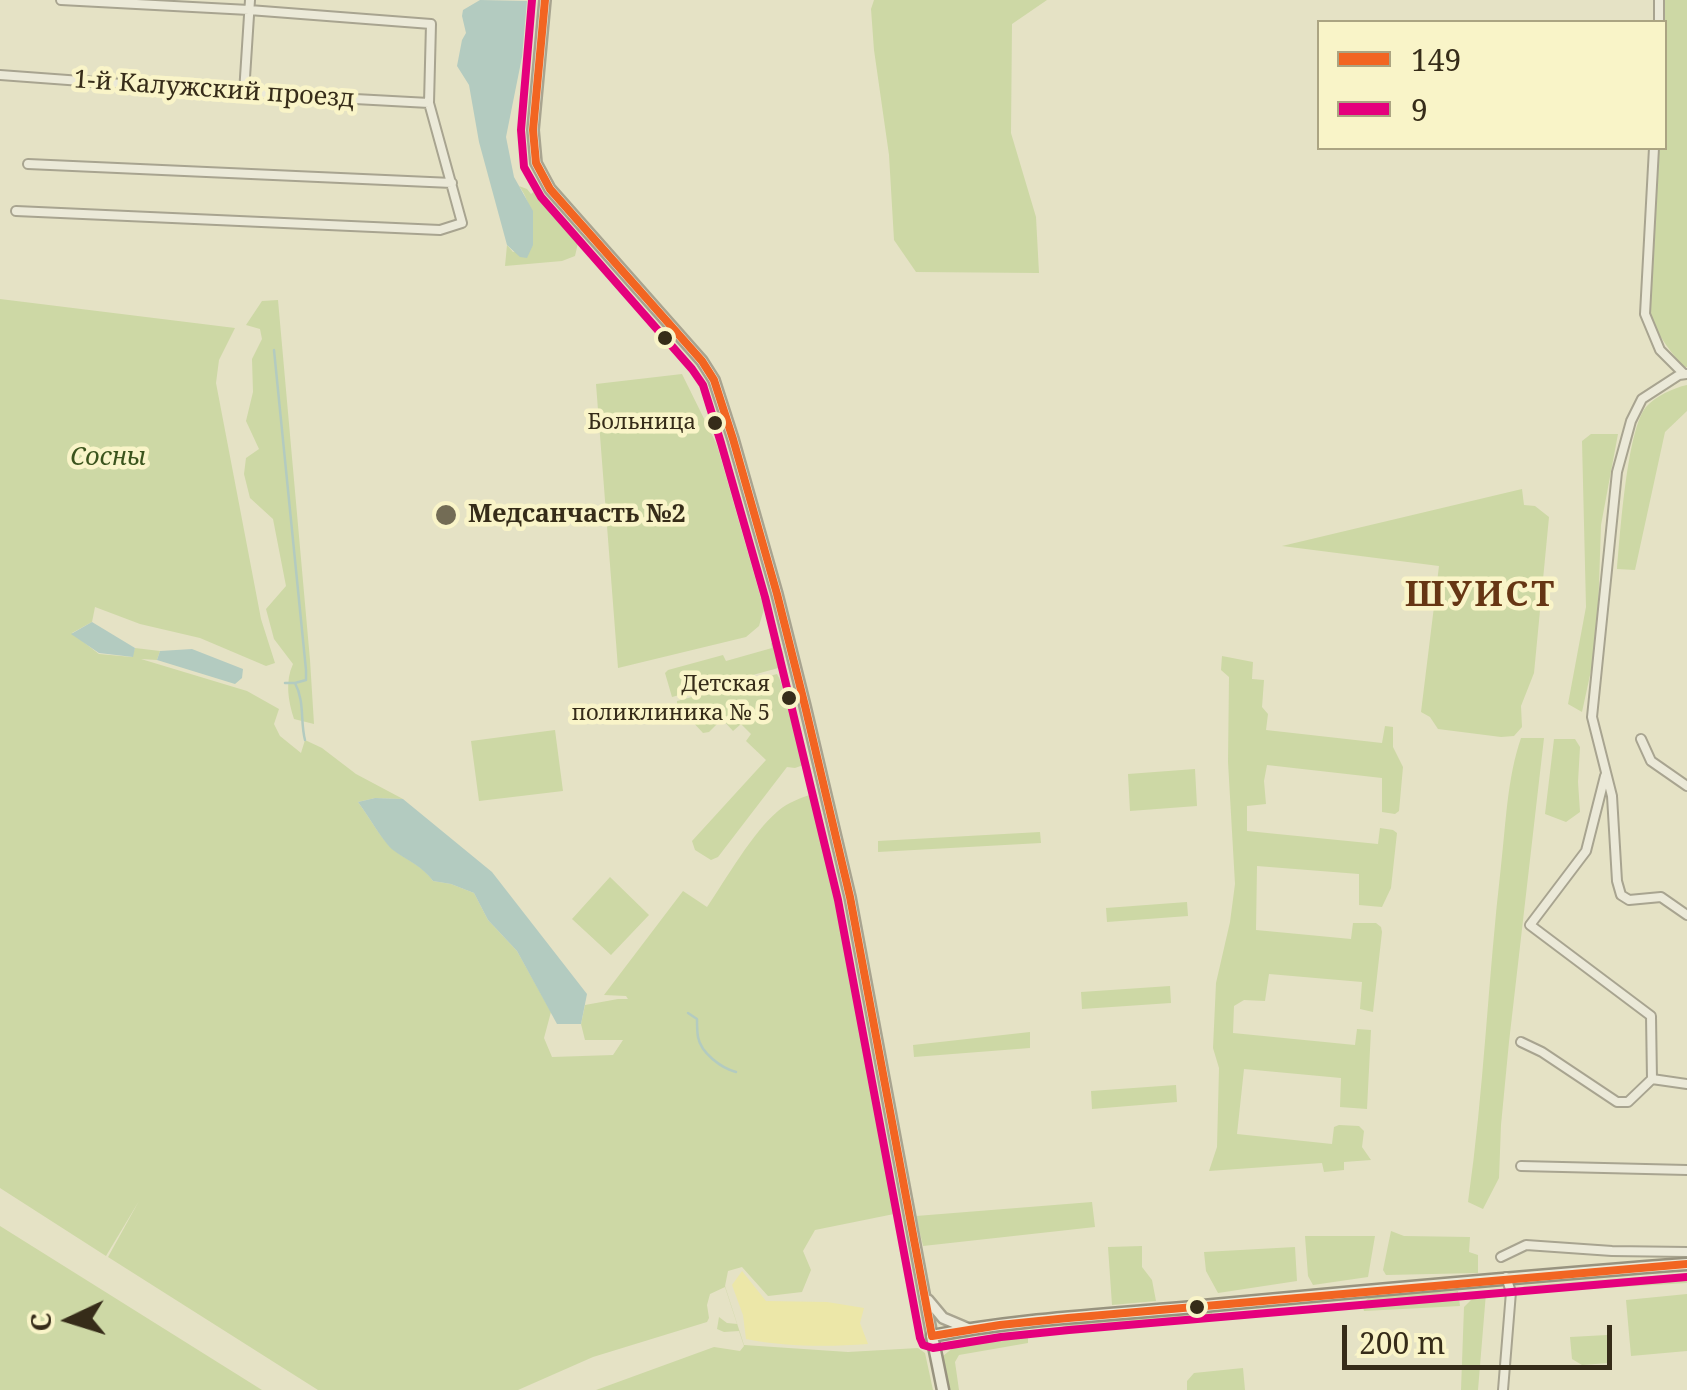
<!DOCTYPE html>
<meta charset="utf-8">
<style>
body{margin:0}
#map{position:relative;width:1687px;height:1390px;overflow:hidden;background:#e5e2c5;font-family:"Noto Serif",serif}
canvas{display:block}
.legend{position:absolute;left:1317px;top:20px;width:350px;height:130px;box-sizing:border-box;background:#f9f4c8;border:2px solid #aba482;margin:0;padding:12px 18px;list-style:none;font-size:30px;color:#362c19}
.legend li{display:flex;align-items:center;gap:20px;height:50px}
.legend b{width:50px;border:2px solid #aba482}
.north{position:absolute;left:20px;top:1270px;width:100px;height:100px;-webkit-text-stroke:8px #f9f4c8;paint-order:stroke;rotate:266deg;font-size:28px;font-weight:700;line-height:40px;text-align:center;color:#362c19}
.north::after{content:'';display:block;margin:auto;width:35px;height:45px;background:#362c19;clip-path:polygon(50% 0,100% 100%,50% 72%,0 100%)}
.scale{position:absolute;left:1342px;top:1325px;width:270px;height:45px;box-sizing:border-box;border:5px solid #362c19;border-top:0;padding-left:12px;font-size:30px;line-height:35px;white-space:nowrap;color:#362c19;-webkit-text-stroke:8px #f9f4c8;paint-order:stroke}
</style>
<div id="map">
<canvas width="1687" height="1390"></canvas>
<ul class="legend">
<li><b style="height:12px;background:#f26522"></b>149</li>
<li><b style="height:12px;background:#e5007d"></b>9</li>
</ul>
<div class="north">С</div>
<div class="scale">200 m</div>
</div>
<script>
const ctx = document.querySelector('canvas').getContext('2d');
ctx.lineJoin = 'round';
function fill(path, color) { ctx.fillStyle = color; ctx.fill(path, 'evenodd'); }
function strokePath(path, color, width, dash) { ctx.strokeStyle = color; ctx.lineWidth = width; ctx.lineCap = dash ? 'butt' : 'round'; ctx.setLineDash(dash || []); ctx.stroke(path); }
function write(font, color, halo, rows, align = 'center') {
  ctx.font = font + ' "Noto Serif",serif'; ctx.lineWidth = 9; ctx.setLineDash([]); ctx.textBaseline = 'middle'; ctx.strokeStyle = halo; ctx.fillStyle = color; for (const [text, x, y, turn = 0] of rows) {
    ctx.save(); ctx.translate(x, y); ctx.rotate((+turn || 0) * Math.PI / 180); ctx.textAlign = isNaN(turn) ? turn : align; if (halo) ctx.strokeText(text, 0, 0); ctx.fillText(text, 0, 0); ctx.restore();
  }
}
fill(new Path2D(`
 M874,0H1047L1012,24L1011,133L1036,217L1039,273L916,272L894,240L889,155L874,50L871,9Z
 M1663,0H1687V367L1684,368C1666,345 1652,330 1648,300L1655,148H1664Z
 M519,186L527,189L531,194L537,189L566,223L578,243L575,256L562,261L505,266L507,245L513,252L533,245C530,222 534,207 519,186Z
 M0,299L235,328L219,360L216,383L261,619L275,663L266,666L200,638L140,624L95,607L92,622L72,633L99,654L132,657L135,648L160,651L157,660L141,659L247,691L279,709L274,724L280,736L301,753L305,740L322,748L356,774L403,799L375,798L358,802C367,814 384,843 394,850C408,861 423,866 433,881L451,884L474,893L488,920L517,951L551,1012L544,1038L552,1057L613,1055L623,1040H585L581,1024L585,1005L618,999H628L626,996L604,995L683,891L707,907C727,878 752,833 778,811C789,802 800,798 813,794L841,905L898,1209L894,1214L815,1230L803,1251L811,1270L802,1292L768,1296L742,1267L728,1271L725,1286L744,1345L848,1352L918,1348L925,1353L933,1390H596L714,1347L740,1351L744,1346L739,1331L724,1332L717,1329L719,1317L727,1323L737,1324L725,1287L710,1294L707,1305L709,1318L707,1322L593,1357L518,1390H318L108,1257L139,1201L106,1256L0,1188Z
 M278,300L310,660L314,724L294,719C288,701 285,681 293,664L274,639L266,609L286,586L273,519L250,498L244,474L246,458L259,449L246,421L253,392L252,359L262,339L260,329L246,325L262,301Z
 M682,374L717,445L764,609L759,626L746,637L618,668L596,384Z
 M1687,385V411L1665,432L1635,570L1617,569C1620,536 1627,429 1646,407C1656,396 1673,388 1687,385Z
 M1591,434H1618L1601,525L1597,643L1582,712L1568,704L1586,607L1582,441Z
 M1522,489L1524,505L1535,506L1549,517L1534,673L1521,706L1522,727L1514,736L1501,737L1438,729L1430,717L1421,712L1439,566L1282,546Z
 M777,642C783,647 787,661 782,667L672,697L665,673L668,670L723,655L726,661L772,648L771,643Z
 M1222,656L1253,662L1252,679L1264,680L1262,707L1268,714L1266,730L1382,743L1385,726L1393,727V747L1403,767L1399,811L1395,814L1382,812V778L1267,765L1264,781L1266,804L1247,806V831L1378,844L1380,828L1393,830L1397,833L1391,888L1382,907L1359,905V874L1257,866L1256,930L1351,939L1353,923H1376L1381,927L1382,932L1373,1012L1360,1009L1362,982L1269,974L1265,1001L1244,1000L1234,1006L1233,1033L1355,1045L1357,1029L1371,1030L1367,1109L1340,1107L1341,1078L1244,1069L1237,1134L1332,1144L1334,1127L1339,1125L1359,1126L1364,1131L1362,1147L1371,1160L1344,1162V1170L1324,1172L1322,1163L1209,1171L1217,1147L1219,1068L1213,1048L1216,983L1230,922L1235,884L1228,762L1229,677L1221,670Z
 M777,674C783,683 782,693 787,702L791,703L796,710L806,764L795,768L787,767L718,857L711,860L695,850L692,841L766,760L746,741L751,734L741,724L733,731L722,719L709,732L703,733L677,705V701Z
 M555,730L563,791L479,801L471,741Z
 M1521,738H1544L1509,1042L1501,1125L1499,1178L1483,1209L1468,1202C1484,1091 1488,978 1501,866C1506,823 1507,779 1521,738Z
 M1554,739H1575L1580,747L1578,782L1580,812L1566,822L1545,814Z
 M1195,769L1197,806L1130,811L1128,774Z
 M1040,832L1041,843L878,852V841Z
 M610,877L649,915L611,955L572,919Z
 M1187,902L1188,916L1107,922L1106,908Z
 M1170,986L1171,1003L1082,1009L1081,992Z
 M1030,1032V1048L914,1057L913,1045Z
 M1176,1085L1177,1102L1092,1109L1091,1091Z
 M1092,1202L1095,1227L923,1246L916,1216Z
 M0,1226L262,1390H0Z
 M1391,1231L1404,1236L1470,1237L1469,1252L1478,1255V1273L1386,1275L1383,1270Z
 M1305,1236H1375L1368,1277L1313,1285L1308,1276Z
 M1142,1246V1267L1152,1280L1156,1301L1112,1305L1108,1247Z
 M1295,1247L1297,1281L1218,1293L1206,1271L1204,1252Z
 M1687,1273V1283L1521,1293L1518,1290L1524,1286Z
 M1458,1291L1460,1306L1364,1311C1361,1303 1366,1300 1372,1295Z
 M1478,1293H1486L1478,1390H1461L1464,1307Z
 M1687,1294V1351L1631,1356L1626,1300Z
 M1212,1312L1213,1320L1062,1334V1327L1066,1325Z
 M1607,1335L1609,1363L1582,1365L1572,1359L1570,1337Z
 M1009,1337H1028V1343L959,1355L955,1362L959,1390H946L943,1356L959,1343Z
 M1243,1368L1245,1390H1187V1381L1194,1373Z`), '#cdd8a5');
fill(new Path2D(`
 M742,1271L766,1301L827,1302L864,1308L860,1323L868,1344C828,1347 786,1347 746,1339L743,1315L732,1285Z`), '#ece7a8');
fill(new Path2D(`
 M480,0L527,1L522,57L506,137L514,177L533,211V245L527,258L520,257L507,245L479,142L469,85L457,66L462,40L466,33L462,16L463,10Z
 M92,622L135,648L133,657L99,653L71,634Z
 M192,649L243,669L242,678L235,684L157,660L160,651Z
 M375,798L403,799L492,872L587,994L581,1024H557L517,951L488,920L474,893L451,884L433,881C422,866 408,861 393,850C384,843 367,814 358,802Z`), '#b3cbc0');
strokePath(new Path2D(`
 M274,350L306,670V680L295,683
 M285,683H295C305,702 300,721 305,740
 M688,1013L697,1019C697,1025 697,1031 698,1037C701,1053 721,1068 736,1072`), '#b3cbc0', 2.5);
const minor = new Path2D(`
 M1659,22V0
 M0,75L244,93L429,103
 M244,93L250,0
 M1654,148L1645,314L1660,350L1684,374
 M28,164L452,183
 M16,211L440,230L462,223L429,103L431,24L249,10L61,0
 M1687,374L1679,375L1642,399L1631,421L1617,472L1592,717L1612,796L1617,881L1621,895L1629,900L1661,897L1687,915
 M1641,739L1651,761L1687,786
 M1605,776L1586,851L1530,925L1651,1016L1652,1079
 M1521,1042L1542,1052L1617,1102H1628L1652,1079
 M1652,1079L1687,1084
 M1521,1166L1687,1170
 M1501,1257L1526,1245L1612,1251L1687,1252
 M1503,1390L1511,1292L1506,1277`);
const tertiary = new Path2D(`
 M545,0L533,130L536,163L550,189L702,361L714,380L733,439L777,594L805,706L850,897L932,1336
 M928,1300L943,1318L969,1329`);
const secondary = new Path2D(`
 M943,1390L932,1336C1022,1318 1113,1315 1203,1306C1364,1291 1526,1276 1687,1264`);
strokePath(minor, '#a8a490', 12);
strokePath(tertiary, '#a8a490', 14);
strokePath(secondary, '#98937f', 15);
strokePath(minor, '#ebe9d8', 8);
strokePath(tertiary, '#ebe9d8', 9);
strokePath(secondary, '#ebe9d8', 10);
strokePath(new Path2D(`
 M545,0L533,130L536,163L550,189L702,361L714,380L733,439L777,594L805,706L850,897L932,1336
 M932,1336L1000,1325L1068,1318L1687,1264`), '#f26522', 8);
strokePath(new Path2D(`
 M532,0L521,130L524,167L541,197L692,369L703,385L721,443L765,597L838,900L920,1338L923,1345L933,1348L1001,1337L1069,1330L1687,1277`), '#e5007d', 8);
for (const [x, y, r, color] of [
 [665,338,9,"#362c19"],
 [715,423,9,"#362c19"],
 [446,515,12,"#736c55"],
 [789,698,9,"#362c19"],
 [1197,1307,9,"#362c19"]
]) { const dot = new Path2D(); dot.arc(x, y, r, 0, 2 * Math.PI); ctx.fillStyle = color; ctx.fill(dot); strokePath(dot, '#f9f4c8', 4); }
write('22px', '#362c19', '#f9f4c8', [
 ["Больница",696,423],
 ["Детская",770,685],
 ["поликлиника № 5",770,714]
], 'right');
write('25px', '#362c19', '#f9f4c8', [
 ["1-й Калужский проезд",214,90,4]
]);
write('italic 25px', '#3b541d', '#f9f4c8', [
 ["Сосны",108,458]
]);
write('bold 25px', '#362c19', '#f9f4c8', [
 ["Медсанчасть №2",468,515]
], 'left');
ctx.letterSpacing = '2.5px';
write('bold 35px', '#663614', '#f9f4c8', [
 ["ШУИСТ",1481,596]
]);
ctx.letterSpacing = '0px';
</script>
